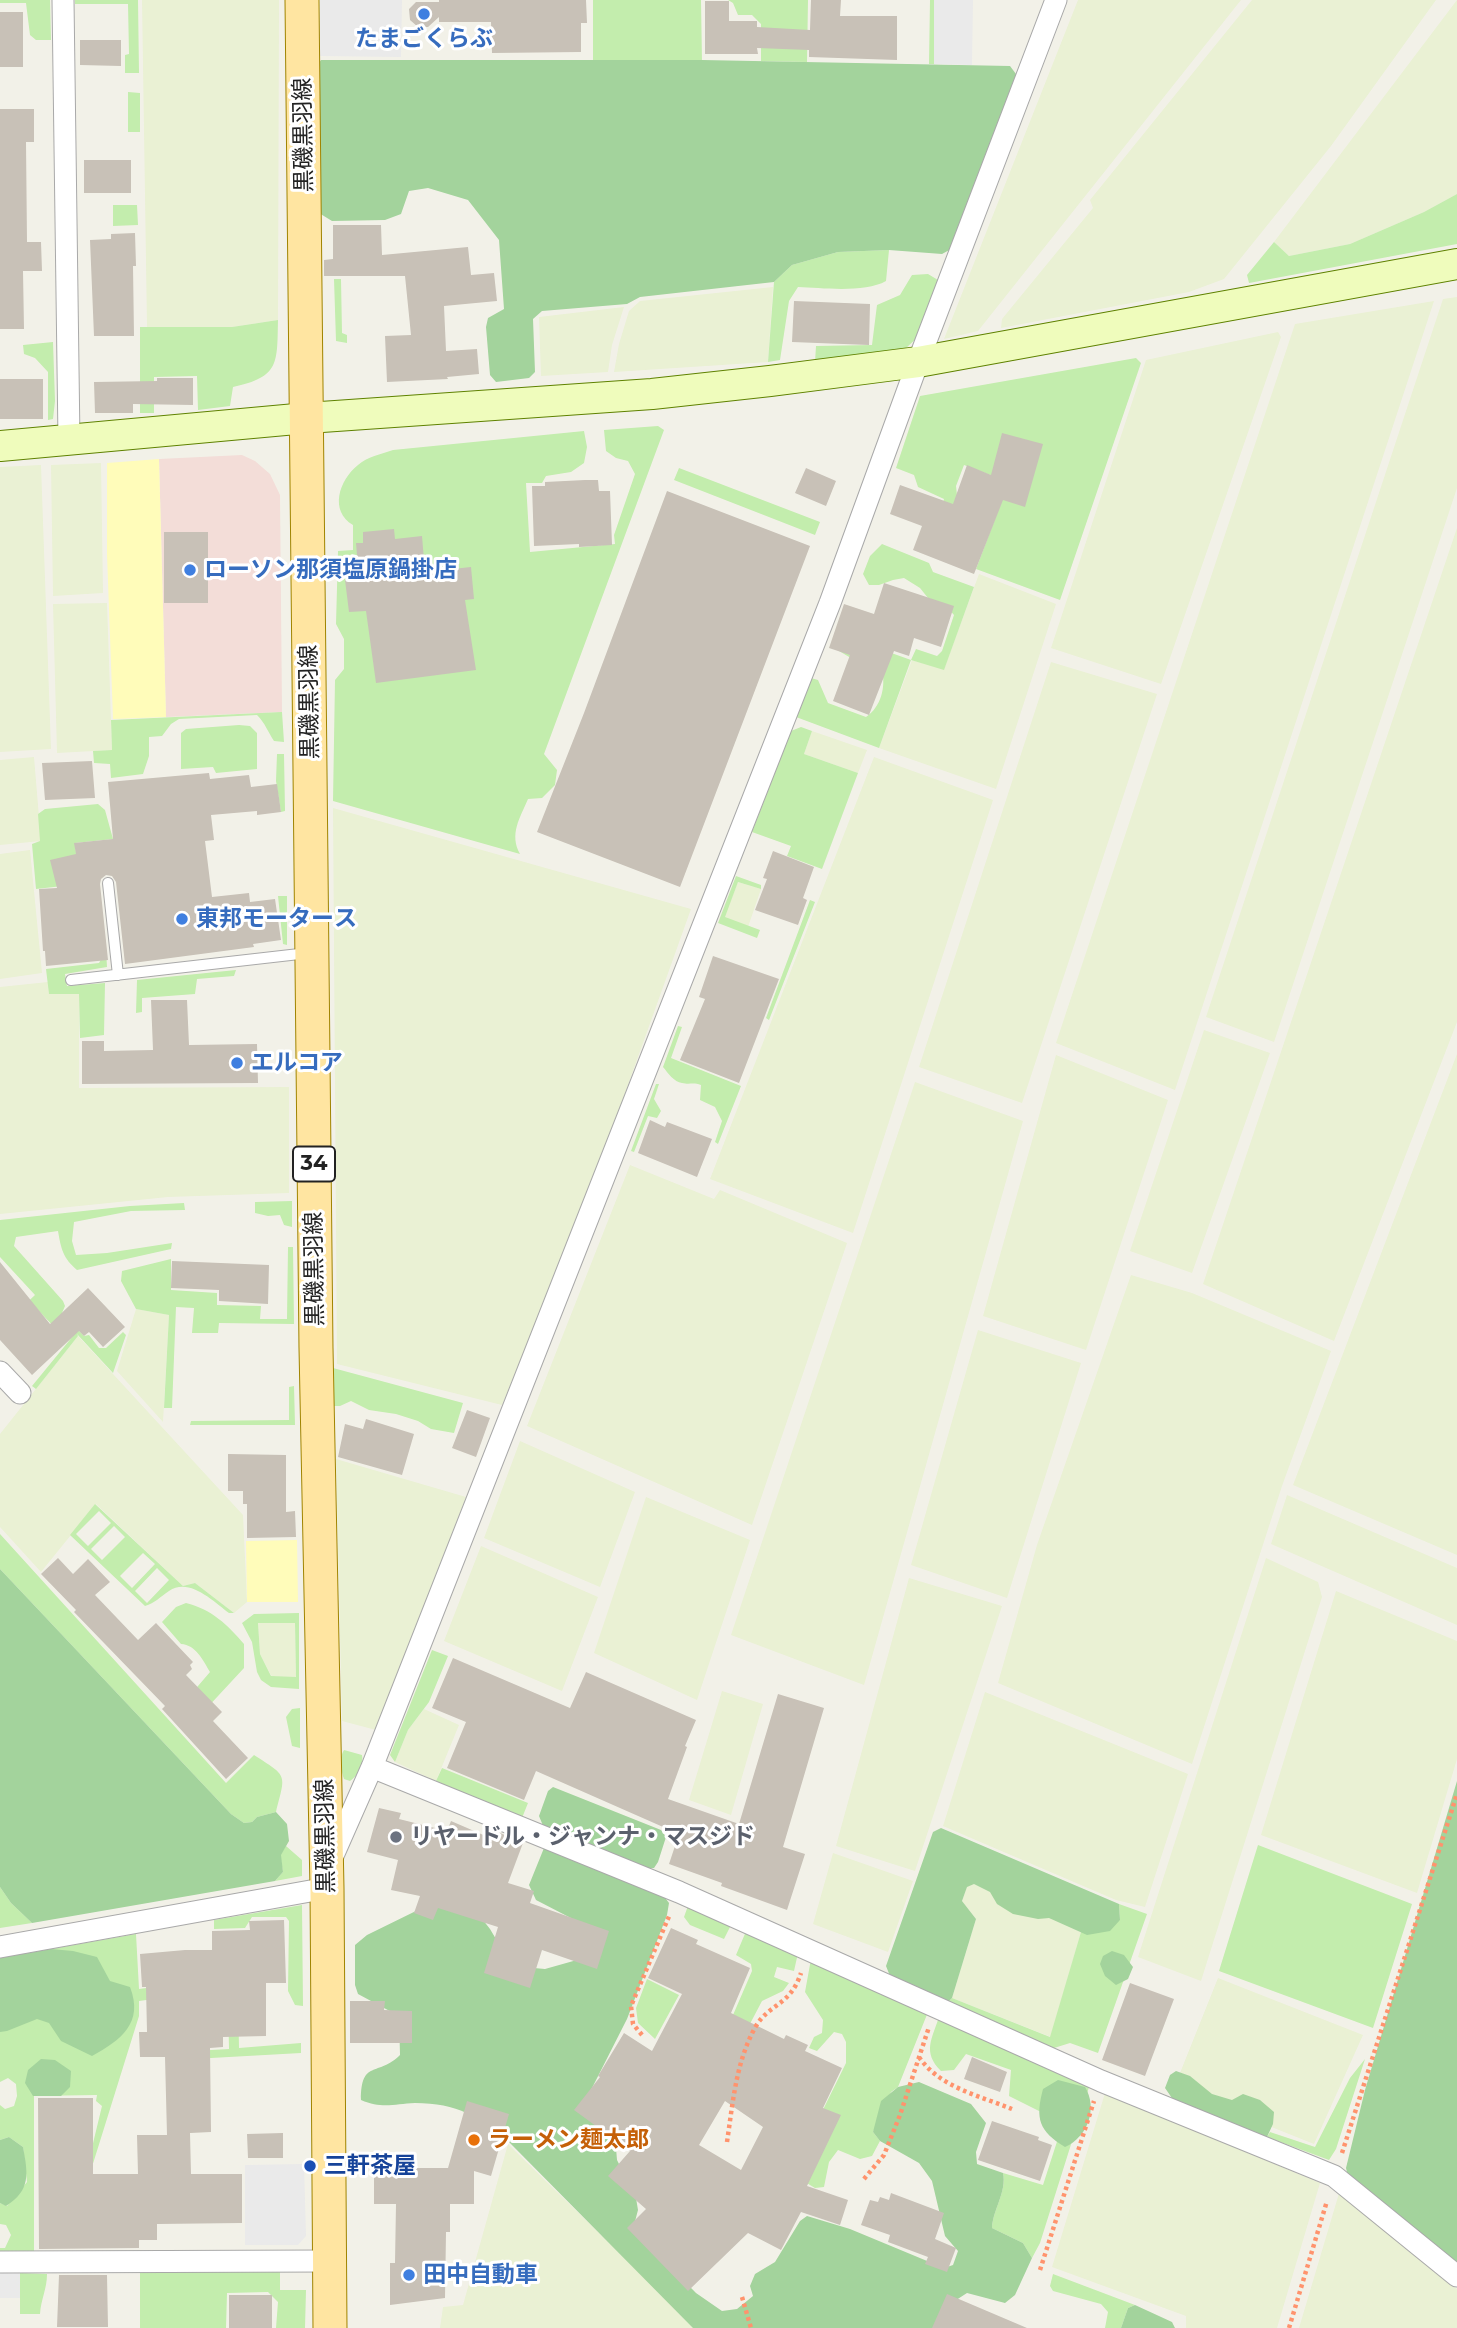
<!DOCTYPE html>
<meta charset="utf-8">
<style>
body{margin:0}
canvas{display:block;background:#f2f1e8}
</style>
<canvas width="1457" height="2328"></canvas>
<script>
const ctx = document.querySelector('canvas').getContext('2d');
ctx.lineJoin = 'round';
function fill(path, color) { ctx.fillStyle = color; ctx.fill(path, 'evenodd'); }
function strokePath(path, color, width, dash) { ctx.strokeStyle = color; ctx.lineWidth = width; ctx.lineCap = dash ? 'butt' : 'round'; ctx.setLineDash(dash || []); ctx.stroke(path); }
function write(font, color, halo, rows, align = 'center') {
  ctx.font = font + ' Montserrat,"Noto Sans JP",sans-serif'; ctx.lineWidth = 6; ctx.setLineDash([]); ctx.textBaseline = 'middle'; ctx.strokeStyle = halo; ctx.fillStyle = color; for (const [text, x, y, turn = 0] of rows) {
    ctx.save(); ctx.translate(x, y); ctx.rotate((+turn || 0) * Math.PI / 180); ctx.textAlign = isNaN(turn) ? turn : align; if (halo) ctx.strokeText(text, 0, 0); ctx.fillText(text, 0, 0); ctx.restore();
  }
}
fill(new Path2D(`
 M242,455L255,461L270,474L280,495L282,712L166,717L159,459Z`), '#f3ddd8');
fill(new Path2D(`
 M142,0H279L278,320L232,327H147Z
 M1078,0H1241L978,331L944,339Z
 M1252,0H1436L1331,146L1224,279L1189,292L1001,328L1002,319L1093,208L1090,200Z
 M1457,0V194L1424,212L1350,244L1289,256L1274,242Z
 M773,287L768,362L614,372L619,344L629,311L640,301Z
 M1457,297V488L1274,1042L1206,1017L1443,299Z
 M1434,301L1175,1090L1056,1043L1295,324Z
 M624,307L612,345L608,372L541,376L539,317Z
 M1278,332L1281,337L1161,684L1051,648L1146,360Z
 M101,463L103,593L53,596L51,465Z
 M41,465L51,749L0,752V467Z
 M1457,528V1022L1334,1341L1203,1284Z
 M979,574L1056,604L996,789L879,748L912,660L944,669Z
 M107,603L112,750L57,753L53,604Z
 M1051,662L1157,694L1022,1103L919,1067Z
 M812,731L867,750L858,773L804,754Z
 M34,757L41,841L0,845V760Z
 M874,757L993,800L853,1233L710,1179Z
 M333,808L691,909L590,1191L502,1405L337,1364Z
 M30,850L42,973L0,979V854Z
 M738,882L761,889L748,927L724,917Z
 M48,982L49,994H79V1088L289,1087V1193L168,1197L0,1214V987Z
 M1204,1030L1270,1053L1192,1273L1130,1251Z
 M1457,1054V1555L1293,1485Z
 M1056,1055L1168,1100L1086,1350L983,1316Z
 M915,1082L1023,1121L864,1685L731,1635Z
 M630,1165L714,1199L720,1190L847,1243L752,1525L527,1426Z
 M1131,1275L1192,1293L1331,1351L1282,1486L1192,1764L998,1683L1037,1545Z
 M136,1309L169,1315L163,1422L117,1371Z
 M978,1330L1081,1363L1007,1598L911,1565Z
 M78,1336L243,1515L247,1602L234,1613L195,1583L183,1586L96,1504L41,1572L0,1527V1434Z
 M520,1441L635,1492L600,1587L484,1538Z
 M336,1459L466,1497L376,1730L342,1721Z
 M1287,1495L1457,1568V1625L1271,1544Z
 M646,1497L750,1540L697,1700L594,1653Z
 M481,1546L598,1597L562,1691L444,1641Z
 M1266,1558L1318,1582L1322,1597L1201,1981L1138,1957Z
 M909,1578L1002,1606L915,1871L836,1846Z
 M1336,1591L1457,1641V1759L1417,1893L1261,1835Z
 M258,1622L295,1623L296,1677H272L260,1654Z
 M722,1691L763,1704L731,1815L689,1800Z
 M985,1692L1188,1774L1145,1907L1116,1900L943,1826Z
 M424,1709L459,1725L436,1781L395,1762L408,1730Z
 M833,1853L913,1881L888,1952L813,1924Z
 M969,1881L1081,1932L1051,2037L952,1998L976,1919L962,1901Z
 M1218,1978L1363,2035L1314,2144L1174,2088Z
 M1105,2093L1320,2183L1277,2328H1186V2316L1052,2267Z
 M508,2144L696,2328H440L443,2307L463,2305Z
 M1340,2190L1457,2289V2328H1299Z`), '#eaf1d4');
fill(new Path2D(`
 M0,0H50L51,40H36L30,35L26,3H0Z
 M75,0H138L139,73H125V55L129,54L128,4H75Z
 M593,0H701L702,63L593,60Z
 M728,0H808L807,62L761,61V24L752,15H738L733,3Z
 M930,0H934V64H929Z
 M128,92L140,93V132H128Z
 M1457,194V244L1249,283L1247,275L1274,242L1289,256L1350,244L1424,212Z
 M113,205H137L138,225L113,226Z
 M889,250L886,281C865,293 823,288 798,287L789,301L780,360L768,362L774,282L792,265L838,252Z
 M928,274L938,280L919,336L905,349L815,362L816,346L872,345L877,305L900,295L912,275Z
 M334,279H341L342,333L347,335V343L336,341Z
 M278,320C277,363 280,377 233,387L230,406L198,410L197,376L154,377V413H140V327H232Z
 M53,342L55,401L53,419L48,420V372L35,358L24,354L23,345Z
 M1136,358L1141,363L1060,600L976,569L1009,482L964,465L956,486L959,514L942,507L944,499L918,487L914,475L896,468L920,396Z
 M658,426L664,430L544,754L557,770L555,785L542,798L528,799C520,818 509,834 520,854L333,801L335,680L344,669V639L336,624L338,551L353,550V525C329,511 339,480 358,465C367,457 381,454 393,450L584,431L587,447L584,463L571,472L546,476L542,483H526L530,552L615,544L614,535L635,474L628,461L616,458L606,451L604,430Z
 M679,468L820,522L815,535L674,480Z
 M882,544L929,563L933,572L974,587L944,670L911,660L879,748L796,717L811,678L818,680L828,703L866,717C881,707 886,687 882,670L861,664L839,651L841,635L911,660L916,649L937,656L942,651L954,615L944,604L928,598L920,588L904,578L893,580L879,585H869L863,574L870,556Z
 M282,712L284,742L274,741C268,732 265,723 257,715L179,719L171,724L162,736L149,737V756L143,774L111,778L110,764L94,763L93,751L112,750L111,720Z
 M239,725L250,726L257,733V769L216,773L213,767L181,769V733L186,729Z
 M801,727L812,731L804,754L858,773L822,869L787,856L791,846L752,832L791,731Z
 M277,754H284L285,811L281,812L276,781Z
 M98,804L105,810L113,839L75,843L78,872L63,886L36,889L32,844L40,841L38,814L45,809Z
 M736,876L761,885V889L738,882L725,917L760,930L757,938L718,923Z
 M278,896H287V945L283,944Z
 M810,900L815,902L769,1020L766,1018Z
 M106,950L107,967L65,974L67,986L105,983L104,1035L80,1038L79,994H49L46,969L99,963Z
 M236,970L234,976L197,979L195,994L142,998V1012L136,1013L137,980Z
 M678,1026L682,1027L671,1058L741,1086L718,1144L715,1142L722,1121L715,1107L700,1100L701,1085C693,1082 690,1085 682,1083C674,1082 668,1073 663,1067Z
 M656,1084H659L654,1099L661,1111L657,1118L648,1116L634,1152L631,1151Z
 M292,1201V1227L284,1225L280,1215L268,1216L255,1213V1202Z
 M184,1203L185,1210L131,1211L74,1222L72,1241L76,1255L107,1253L172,1243L171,1249L77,1270C63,1258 61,1249 58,1231L16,1237L14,1246L63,1301L65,1306L62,1313L84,1336L89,1335L99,1348H106L123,1332L126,1335L113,1373L77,1334L78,1336L36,1389L32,1386L73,1336L58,1331L37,1309L16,1313L35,1295L0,1257V1220L130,1206Z
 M288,1247H293L294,1324L219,1323L218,1333H192L194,1308L176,1307L172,1408H164L169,1315L136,1309L121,1281L122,1271L171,1259V1290L217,1293V1305L261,1306L260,1319H287Z
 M333,1368L463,1403L454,1433L431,1429L418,1421L396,1414L369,1410L351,1401L340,1406H334Z
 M294,1386L295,1425H190L191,1421L289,1420V1387Z
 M95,1504L183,1586L195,1583L234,1613H229C213,1601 189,1577 169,1591C160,1597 155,1603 145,1606L70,1535ZM99,1511L111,1523L88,1546L76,1534ZM114,1526L125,1537L102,1560L91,1549ZM143,1553L155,1564L132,1588L120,1576ZM157,1568L169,1580L147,1603L135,1591Z
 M0,1534L226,1783L254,1755C288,1777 286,1773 276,1812L257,1817L252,1822L244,1823L231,1814L0,1569Z
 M186,1603C211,1609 228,1625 244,1644V1668L205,1710L192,1693L210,1672C203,1660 196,1645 181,1644L162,1622L176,1607Z
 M299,1613V1689L271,1687L261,1680L257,1672L252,1642L242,1623L254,1614ZM258,1623H295L296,1677L271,1676L260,1654Z
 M432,1650L448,1656L429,1702L408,1730L395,1762L390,1755Z
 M300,1708V1748L292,1746L286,1717L292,1709Z
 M344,1750L362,1755C364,1764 357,1777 350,1781L344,1779C341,1771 339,1757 344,1750Z
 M442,1768L528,1803L522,1818L436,1781Z
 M1258,1845L1412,1904L1373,2028L1219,1971Z
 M286,1846L302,1860V1876L275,1881L283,1872L280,1855Z
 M0,1887L11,1903L32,1923L0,1928Z
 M689,1903L732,1923L724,1939L690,1925L684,1917Z
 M1119,1904L1147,1914L1098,2053L1070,2043L1054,2048L948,2002L952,1998L1050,2037L1081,1932L1120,1920Z
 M302,1905L303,2006L295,2005L288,1991L289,1921L286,1917H252L245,1928L214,1929V1920Z
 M747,1929L798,1953L794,1971L777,1967L774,1977L789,1983L783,1991L762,2001L731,2060L733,2015L752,1971L751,1964L736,1955Z
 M136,1934L139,1989L197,1981L198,1993L139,2001V2016L91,2170L88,2164L102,2106L96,2101L97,2095L34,2096V2251H0V2248H5L11,2235L6,2225L0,2224V2203L7,2206L27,2182L23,2147L9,2137L0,2140V2105L5,2109L14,2106L17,2096L16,2084L8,2078L0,2082V1958Z
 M811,1959L928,2012L898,2087L891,2092L873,2132L880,2141L872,2156L860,2159L838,2150L829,2162L824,2187L815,2188L795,2176L816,2124L846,2063V2042L842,2034L834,2032L817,2051L809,2048L814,2037L822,2033L823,2020L805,1992Z
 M647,1979L679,1995L655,2039L638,2023L636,2008Z
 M238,2001L239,2048L301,2043V2053L193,2059V2051L229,2049L228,2002Z
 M939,2017L1090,2084L1040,2243L1032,2258L1023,2243L992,2228C993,2209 1007,2192 1003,2173L1043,2185L1063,2123L1009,2096L1011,2070L966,2054L954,2070L941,2071C922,2052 932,2039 939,2017Z
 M1365,2059L1336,2149L1329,2160L1267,2137L1270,2132L1315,2147L1350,2078Z
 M140,2271L280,2272V2290H306L305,2328H276L278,2302L268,2292L227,2293L226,2328H140Z
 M20,2273L47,2274C47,2289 41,2299 40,2314H20Z
 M1053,2274L1135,2305L1128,2308L1121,2328H1105L1108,2312L1101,2304L1053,2291L1050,2286Z`), '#c3edad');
fill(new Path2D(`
 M321,60H702L1010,66L1016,74L953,248L942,254L889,250L838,252L792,265L774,282L640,297L627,304L542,311L533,319L535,372L529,378L496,382L490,375L486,327L488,318L504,309L499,240L468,200L428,188L409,191L401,214L385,220L332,221L319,213L315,68Z
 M0,1569L231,1814L244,1823L252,1822L257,1817L276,1812L287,1824L289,1841L281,1855L283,1872L275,1881L32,1923L11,1903L0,1887Z
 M1457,1781V2269L1349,2181L1346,2168L1365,2090Z
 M553,1787L661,1830L666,1837L658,1862L654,1868L642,1869L544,1828L539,1816L548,1791Z
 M941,1828L1119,1904L1120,1920L1110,1931L1087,1935L1049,1918L1038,1919L1013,1914L997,1904L990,1892L974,1884L967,1887L962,1901L976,1919L952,1998L948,2002L890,1976L886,1966L933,1832Z
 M544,1848L660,1891L669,1903L667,1915L627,2019L591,2090L595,2117L616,2148L617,2160L636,2198L638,2210L633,2229L696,2293L722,2311L737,2309L753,2296L750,2286L755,2274L775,2262L800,2221L807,2216L850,2229L944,2268L953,2265L958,2251L945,2236L932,2181L919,2163L880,2141L873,2132L881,2101L898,2087L919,2082L971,2104L986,2123L976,2152L977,2164L1003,2173C1007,2192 993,2209 992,2228L1023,2243L1032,2258L1015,2295L1005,2303L967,2293L950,2304L940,2328H693L510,2143C480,2117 457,2103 415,2103C394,2104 382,2109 361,2100C361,2059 378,2077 400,2055L399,2016L358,1994L355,1985V1945L367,1935L422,1908L468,1901L490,1929L512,1966L545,1969L584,1958L594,1930L536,1900L529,1885Z
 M51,1949L73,1951L97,1957L110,1981L130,1987C144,2023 121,2040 92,2056L61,2041L49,2023L37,2019L7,2031L0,2032V1958Z
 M1112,1951L1124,1955L1133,1967L1128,1979L1116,1985L1105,1976L1100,1964L1103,1956Z
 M41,2059L55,2060L71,2071L70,2087L61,2096H33L25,2083L28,2070Z
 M1176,2071L1190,2076L1212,2094L1232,2100L1243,2094L1260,2100L1274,2112L1273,2124L1267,2137L1249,2133L1174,2101L1165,2088L1170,2075Z
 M1058,2080L1085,2087C1098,2108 1088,2137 1065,2147C1039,2131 1035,2119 1043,2089Z
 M9,2137L23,2147C28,2174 31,2190 6,2206L0,2203V2140Z
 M1135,2305L1172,2322L1175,2328H1121L1128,2308Z`), '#a3d39c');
fill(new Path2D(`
 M159,459L166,717L113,719L107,554V463Z
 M297,1540L298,1602H247L246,1541Z`), '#fffcba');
fill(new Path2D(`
 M320,0H402L401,57L319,56Z
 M934,0H973L972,65L934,64Z
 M304,2164L306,2236L298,2245H245V2165Z
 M0,2273H20V2298H0Z`), '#eaeaea');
fill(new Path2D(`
 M439,0H586L587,23H581V52L492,53L491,22H439V17L428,27H418L410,20L409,9L416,2H439Z
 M811,0H841L840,16H897V60L809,57V50L757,48L758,54H705V1H729V21H757V27L810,30Z
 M0,12H23V67H0Z
 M80,40H121V66L80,65Z
 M0,109H34V142H26L27,242H41L42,271H23L24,329H0Z
 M84,160H131V193H84Z
 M333,225H381L382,255L468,247L471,275L494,273L497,301L444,306L446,351L477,349L479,374L447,377L448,379L387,382L385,336L411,335L405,276H324V260L333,259Z
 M135,233L136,266H133L134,336H94L90,240L111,239V234Z
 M794,301L870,304L869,345L792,342Z
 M157,378H193V405L133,404V413H95L94,382L157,381Z
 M0,379H43V419H0Z
 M1002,433L1043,444L1025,507L1003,500L974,574L913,550L922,526L890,514L900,485L953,504L967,465L991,475Z
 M806,468L836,481L826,506L795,493Z
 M585,480H598L599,491H610L612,545L579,547V544L534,546L532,486H545V482Z
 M667,491L810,546L680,887L537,832L584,713Z
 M394,529L395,539L422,536L425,572L471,567L474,599L465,600L476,670L376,683L366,611L349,612L345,580L359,579L356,543H363V532Z
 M164,532H208V603H164Z
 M884,583L954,606L941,647L914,638L909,656L894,651L869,715L833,701L850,655L829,648L844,604L874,614Z
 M92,761L95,798L45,800L42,763Z
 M209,773L210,779L249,775L251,787L277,784L281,812L257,815V811L211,815L214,840L205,841L212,897L249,893L250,902L275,899L281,940L253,944L254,947L125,964L116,882L112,876L106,875L101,879L100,884L108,960L46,966L45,951H43L39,889L57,888L50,860L76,854L74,843L113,839L108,782Z
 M773,851L814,867L803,898L807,900L798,925L755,910L767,879L763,878Z
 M713,956L779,979L739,1083L680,1060L705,999L699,997Z
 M151,1000H187L189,1045L257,1044L258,1083L82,1084V1041H104V1051L153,1050Z
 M650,1120L665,1127L667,1122L712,1139L697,1177L638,1153Z
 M172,1261L269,1265L268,1304L219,1301V1290L171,1288Z
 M0,1262L50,1324L88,1288L125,1327L103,1347L89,1332L84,1336L79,1331L32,1375L0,1340Z
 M467,1410L490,1418L476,1457L452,1448Z
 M366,1419L414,1434L402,1475L338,1457L345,1424L363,1429Z
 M228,1454L286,1455V1512L295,1511L296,1537L247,1538V1504H243V1491H228Z
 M58,1558L73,1574L88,1559L110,1582L95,1595L138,1640L156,1623L193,1662L190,1665L192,1669L186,1675L222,1712L213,1721L248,1758L226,1779L162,1709L165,1706L74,1612L76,1610L41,1574Z
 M453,1658L570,1708L586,1672L696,1720L685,1746L687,1747L668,1799L739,1824L778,1694L824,1708L783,1847L805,1854L787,1910L721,1886L722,1883L669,1864L679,1834L536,1771L524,1800L447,1768L466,1722L432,1708Z
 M379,1808L401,1813L399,1819L447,1831L451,1821L495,1840L498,1832L523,1843L508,1883L534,1891L530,1903L609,1931L597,1969L542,1950L530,1988L484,1973L498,1927L438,1908L433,1920L414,1913L420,1896L391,1890L398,1860L367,1852Z
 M284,1920L286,1983H266V2036L223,2037V2047L210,2048L211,2132L190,2133L191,2174H242V2223L157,2224V2240H139V2248L39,2249L38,2098H93V2174H138L137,2135H167L165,2057H140L139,2032H147L146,1987H142L140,1954L185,1950H212V1931L250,1930L249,1921Z
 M671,1928L698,1940L696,1944L750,1968L731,2013L784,2039L786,2035L808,2045L805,2051L842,2068L823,2108L841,2115L807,2186L848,2200L840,2225L801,2212L781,2250L748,2233L688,2291L627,2228L646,2209L608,2176L630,2151L574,2110L600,2077L598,2076L624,2033L652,2051L682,1994L648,1978ZM725,2101L763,2127L741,2170L699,2145Z
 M1130,1983L1174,1999L1145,2076L1102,2060Z
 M350,2001H385L384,2010L412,2011V2043H350Z
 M972,2057L1007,2072L1000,2092L964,2079Z
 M467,2101L509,2114L491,2176L474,2171V2204H450V2232H446L445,2298L390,2305V2263H395L396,2204H374V2168H448Z
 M992,2121L1039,2137L1038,2140L1052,2145L1040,2181L978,2160Z
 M283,2133V2158H248L247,2134Z
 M891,2193L944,2213L935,2239L956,2248L947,2272L925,2264L928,2257L888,2242L890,2235L861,2225L870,2200L878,2202L880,2197L889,2200Z
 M59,2275H107L108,2327H57Z
 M947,2294L1027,2328H932Z
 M229,2295H272V2328H229Z`), '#c8c1b7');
const lane = new Path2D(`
 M108,883L118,975
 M71,980L308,953`);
const street = new Path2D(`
 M63,0L69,440
 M0,1372L20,1393
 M372,1767L679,1892L1101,2081L1334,2176L1457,2276
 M331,1860L372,1767L830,603L918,362L1056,0
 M0,1947L327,1888
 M0,2262L330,2261`);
const secondary = new Path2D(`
 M0,446L307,418L652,394L770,381L918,362L1457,264`);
const primary = new Path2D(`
 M302,0L316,1348L327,1888L330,2328`);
strokePath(lane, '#a9a9a9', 12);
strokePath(street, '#a9a9a9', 23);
strokePath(secondary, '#5f8200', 32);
strokePath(primary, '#a08400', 35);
strokePath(new Path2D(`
 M642,2035L633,2024L631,2006L670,1914
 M919,2057C939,2087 980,2096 1012,2109
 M727,2142C733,2102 736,2061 756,2026C770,2003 790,2006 801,1973
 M1342,2153L1457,1794
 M864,2179L884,2155L900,2115L929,2027
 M1040,2270L1094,2101
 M742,2297L751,2328
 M1289,2328L1327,2201`), '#ff936d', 4.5, [3.5, 3.5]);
strokePath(lane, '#fff', 10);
strokePath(street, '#fff', 21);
strokePath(secondary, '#effcbc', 30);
strokePath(primary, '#ffe5a1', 33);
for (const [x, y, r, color] of [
 [424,14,7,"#3f7fe0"],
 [190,570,7,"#3f7fe0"],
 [182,919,7,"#3f7fe0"],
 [237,1063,7,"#3f7fe0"],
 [396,1837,7,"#6b7280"],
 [474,2140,7,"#e8710a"],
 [310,2166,7,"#1a4fb4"],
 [409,2275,7,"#3f7fe0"]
]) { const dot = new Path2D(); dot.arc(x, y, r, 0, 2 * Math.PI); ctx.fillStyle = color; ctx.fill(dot); strokePath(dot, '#fff', 2.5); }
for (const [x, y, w] of [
 [314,1164,42]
]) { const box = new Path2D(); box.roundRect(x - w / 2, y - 17.5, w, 35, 5); ctx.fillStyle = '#fff'; ctx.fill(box); strokePath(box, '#222', 2); }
write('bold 21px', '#222', null, [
 ["34",314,1164]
]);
write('bold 23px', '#366cbe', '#fff', [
 ["たまごくらぶ",424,39,"center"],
 ["ローソン那須塩原鍋掛店",204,570],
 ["東邦モータース",196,919],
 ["エルコア",251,1063],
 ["田中自動車",423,2275]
], 'left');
write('23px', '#222', '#fff', [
 ["黒磯黒羽線",304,135,-91],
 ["黒磯黒羽線",310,702,-91],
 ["黒磯黒羽線",315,1269,-91],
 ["黒磯黒羽線",326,1836,-91]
]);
write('bold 23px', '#5b616d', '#fff', [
 ["リヤードル・ジャンナ・マスジド",410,1837]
], 'left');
write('bold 23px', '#c56008', '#fff', [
 ["ラーメン麺太郎",488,2140]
], 'left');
write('bold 23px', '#164399', '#fff', [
 ["三軒茶屋",324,2166]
], 'left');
</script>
